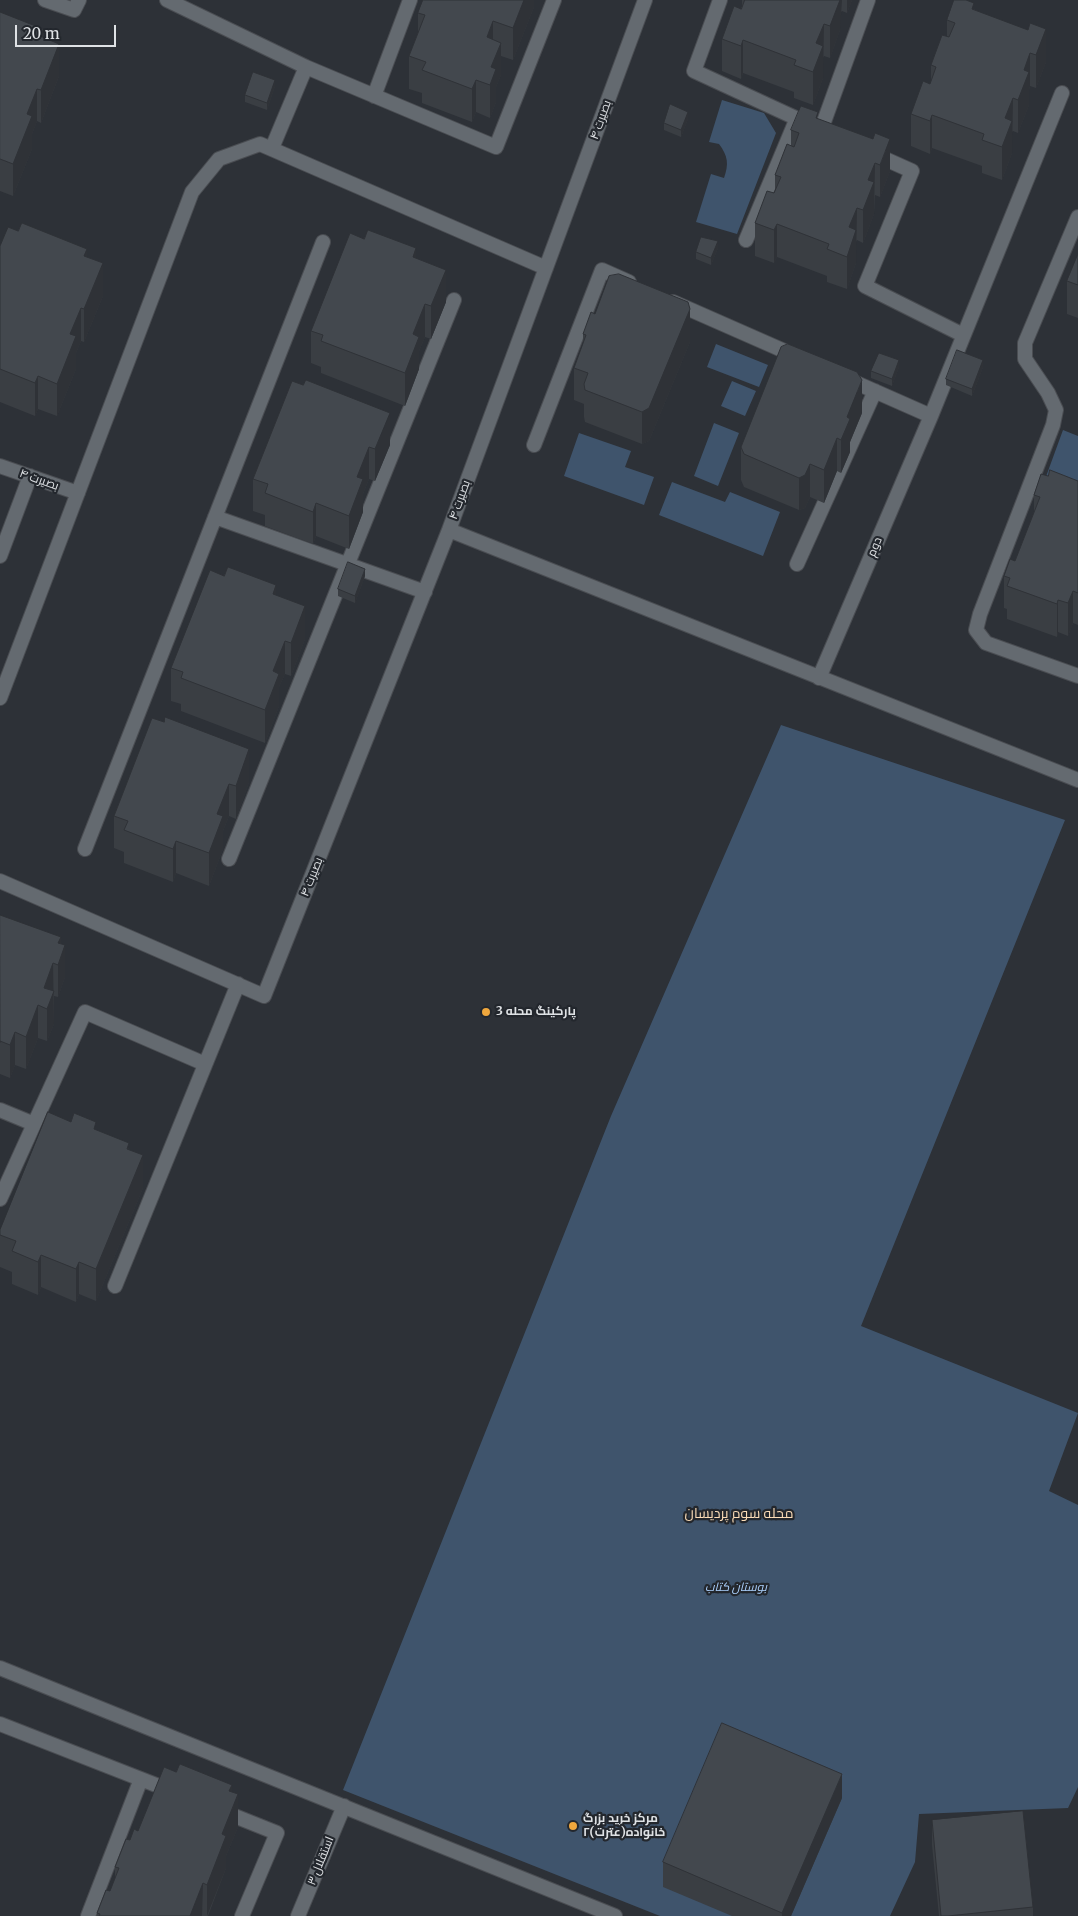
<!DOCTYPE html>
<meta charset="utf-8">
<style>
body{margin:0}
#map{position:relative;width:1078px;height:1916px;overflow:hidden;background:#2d3137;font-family:Merriweather,serif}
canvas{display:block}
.scale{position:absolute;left:15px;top:25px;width:101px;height:22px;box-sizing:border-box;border:2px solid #dfe2e5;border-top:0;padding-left:6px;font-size:15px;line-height:18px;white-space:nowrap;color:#dfe2e5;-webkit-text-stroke:4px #23272d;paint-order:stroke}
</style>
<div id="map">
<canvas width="1078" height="1916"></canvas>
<div class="scale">20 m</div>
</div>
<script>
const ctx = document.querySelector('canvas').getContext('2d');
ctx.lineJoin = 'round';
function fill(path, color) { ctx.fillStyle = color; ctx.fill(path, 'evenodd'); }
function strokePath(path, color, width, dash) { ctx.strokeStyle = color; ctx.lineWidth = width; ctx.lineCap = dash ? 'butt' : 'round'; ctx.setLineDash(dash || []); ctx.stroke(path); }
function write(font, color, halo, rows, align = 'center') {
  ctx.font = font + ' Merriweather,Cairo,serif'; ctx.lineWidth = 4.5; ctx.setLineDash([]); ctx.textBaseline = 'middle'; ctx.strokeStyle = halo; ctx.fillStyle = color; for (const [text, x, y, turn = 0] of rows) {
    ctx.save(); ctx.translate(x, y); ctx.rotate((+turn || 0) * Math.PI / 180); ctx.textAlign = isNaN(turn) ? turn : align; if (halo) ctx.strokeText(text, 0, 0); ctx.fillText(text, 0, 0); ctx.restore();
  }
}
fill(new Path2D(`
 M722,100L764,113L776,133L737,234L696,222L711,174L724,178C729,164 728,156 719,144L709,142Z
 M716,344L768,365L759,387L707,367Z
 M732,381L756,391L745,416L721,406Z
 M714,423L739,433L718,486L694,476Z
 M1063,430L1078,436V505L1040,493Z
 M579,433L631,451L625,467L654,477L644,505L564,476Z
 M672,482L725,502L730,492L780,512L763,556L659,515Z
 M781,725L1065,820L861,1326L1078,1413L1049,1491L1078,1505V1787L1068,1808L919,1814L915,1862L890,1916H660L343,1790L611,1116Z`), '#3f546c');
const minor = new Path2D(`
 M45,0L74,10L79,0
 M167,0L306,67L496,147L554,0
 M720,0L694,71L813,126
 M374,96L410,0
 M821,130L868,0
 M272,148L306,67
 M874,154L912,171L865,286L963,335
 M1078,217L1025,343V359L1048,393L1056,410L1053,425L980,614L976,630L986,643L1078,676
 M746,240L797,118
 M673,302L798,357
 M845,378L931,416
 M534,445L602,270L629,282
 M0,466L78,493
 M215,517L425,592
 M449,530L1078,780
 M0,556L30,476
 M797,564L875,391
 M819,678L931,416L1062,93
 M0,698L192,192L219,159L260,144L546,268
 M85,849L323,242
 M229,859L454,300
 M0,881L264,996L449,530L645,0
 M0,1110L34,1124
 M0,1199L85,1012L205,1064
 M115,1286L238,984
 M0,1668L615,1916
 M0,1724L174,1792
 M222,1811L277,1833L242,1916
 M88,1916L141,1779
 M298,1916L344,1806`);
strokePath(minor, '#4a4d52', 16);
strokePath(minor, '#646a70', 14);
fill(new Path2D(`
 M534,0V7L513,60L501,56V75L496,87V102L490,118L476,112L472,122L422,103V93L409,89V56L418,33V13Z
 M742,0H852L847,13L842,11L840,13V30L830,58L824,56L823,58V78L813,105L794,98V92L743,73L741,79L722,71V39L741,9L742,6Z
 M974,9L1046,62L1036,88L1030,86L1029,90V105L1018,133L1013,131L1012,132V153L1002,180L982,173V166L932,148L930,154L911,146V114L930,84L931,81V65L947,37V20Z
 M0,12L43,37L59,76L41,123L37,121L32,134V149L13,196L0,191Z
 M275,86L267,110L245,102V95Z
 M688,119L681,137L664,130V123Z
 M818,119L890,171L880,197L875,195L874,214L863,243L857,240L856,242V263L847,289L827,282V276L777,257L774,263L755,256V223L775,191V175L791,146V130Z
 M18,231L87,257L103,296L84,342L81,341L76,353V369L57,416L38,409L35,416L0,402V246Z
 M718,248L711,265L696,259V252Z
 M1078,254V318L1067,314V281Z
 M416,258L446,302L431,339L425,337L419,351V369L405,406L321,373V367L311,363V331Z
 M583,334L690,342L649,441L642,444L585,422L584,417V404L574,400V368L583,344Z
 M899,367L892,386L871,378V371Z
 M983,367L972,396L946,385V379Z
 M292,381L390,445L375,481L369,479L363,494V512L349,549L316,536L313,544L265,526V515L253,511V479Z
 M862,413L850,442V452L841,473L837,471L824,503L810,497L805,508L799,510L744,487L741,480V447Z
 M1048,476L1078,481V625L1073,623L1068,636L1058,632L1057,637L1007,619V609L1004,608V576L1015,561L1034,512V495Z
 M224,576L276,595L305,639L291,676L285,674L279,687V706L265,743L181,711V704L171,701V668Z
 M365,576L355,603L338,596V589Z
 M152,718L249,782L236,819L229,816L223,831V849L209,886L176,873L173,882L124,863V852L114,848V816Z
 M0,915L61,943L65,977L58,997L54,996V1024L47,1041L38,1038L26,1069L15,1065L10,1078L0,1074Z
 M71,1122L96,1130L129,1149L143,1188L96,1301L79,1294L76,1302L41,1287L38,1295L12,1284V1272L0,1267V1230Z
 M176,1772L232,1792L238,1827L226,1856V1868L208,1916H97V1913L110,1891L115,1880V1867L130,1840L138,1831Z
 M842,1798L791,1916H732L663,1887V1862Z
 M932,1820L1033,1907V1916H939L932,1845Z`), '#3a3e43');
fill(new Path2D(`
 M524,0H534V7L513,60V28Z
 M835,0H842L840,30L830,58V26Z
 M847,0H852L847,13Z
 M493,21V53L487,37Z
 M824,24L823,78L813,105V72L816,43Z
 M43,29V62L40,36Z
 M1046,29V62L1036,88V55Z
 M743,40V73L741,79V46Z
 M501,43V75L496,87V102L490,118V85L491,67Z
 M59,44V76L41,123V90Z
 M1030,53V86L1029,90V105L1018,133V100L1024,70Z
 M275,80V86L267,110V103Z
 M476,80V112L472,122V89Z
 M37,89V121L32,134V149L13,196V164L27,114Z
 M1013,98L1012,153L1002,180V147L1005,118Z
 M688,112V119L681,137V130Z
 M932,115V148L930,154V121Z
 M890,139V171L880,197V165Z
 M875,163L874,214L863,243V210L868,180Z
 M857,208L856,263L847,289V257L849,227Z
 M777,224V257L774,263V230Z
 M718,241V248L711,265V258Z
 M416,248V281L413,257Z
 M87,249V282L84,256Z
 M103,263V296L84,342V309Z
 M446,270V302L431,339V306Z
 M425,304V337L419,351V369L405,406V373L413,334Z
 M81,308V341L76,353V369L57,416V384L70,334Z
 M690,309V342L649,441L642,444V412Z
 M899,360V367L892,386V379Z
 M983,360V367L972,396V389Z
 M38,376V409L35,416V383Z
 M862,380V413L850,442V452L841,473V440L847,417Z
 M390,413V445L375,481V449Z
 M837,438V471L824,503V470Z
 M369,447V479L363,494V512L349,549V516L357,477Z
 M810,464V497L805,508L799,510V478Z
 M316,503V536L313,544V512Z
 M365,569V576L355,603V596Z
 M276,585V618L273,594Z
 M1073,591V623L1068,636V603Z
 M1058,600V632L1057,637V604Z
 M305,606V639L291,676V643Z
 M285,641V674L279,687V706L265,743V710L273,671Z
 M249,749V782L236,819V786Z
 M229,784V816L223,831V849L209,886V853L217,814Z
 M176,841V873L173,882V849Z
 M61,937V957L65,945V977L58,997V943Z
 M53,963L54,1024L47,1041V1009L44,988Z
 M38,1005V1038L26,1069V1037Z
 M15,1032V1065L10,1078V1045Z
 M143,1155V1188L96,1301V1269Z
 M41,1255V1287L38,1295V1262Z
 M79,1262V1294L76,1302V1269Z
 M842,1774V1798L791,1916H782V1913Z
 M232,1785V1810L238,1794V1827L226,1856V1868L207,1916V1885L222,1834L229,1791Z
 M203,1883L202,1916H190Z`), '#2f3237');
const building = new Path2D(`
 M423,0H524L513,28L493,21L487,37L501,43L491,67L496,69L490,85L476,80L472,89L422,70L426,62L409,56L425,15L418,13Z
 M745,0H840L830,26L824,24L816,43L823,46L813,72L794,65L796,60L743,40L741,46L722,39L734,6L741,9Z
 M954,0H966L974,3L972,9L1028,30L1030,23L1046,29L1036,55L1030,53L1024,70L1029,72L1018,100L1013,98L1005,118L1012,121L1002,147L982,140L984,134L932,115L930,121L911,114L923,81L930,84L936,67L931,65L942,35L949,37L955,23L947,20Z
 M0,12L43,29L40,36L59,44L41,90L37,89L27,114L32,116L13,164L0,159Z
 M253,72L275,80L267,103L245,95Z
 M670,104L688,112L681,130L664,123Z
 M801,106L818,112L816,118L873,139L875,133L890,139L880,165L875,163L868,180L874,182L863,210L857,208L849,227L856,230L847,257L827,249L829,244L777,224L774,230L755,223L767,191L774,193L781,177L775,175L787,144L794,147L799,133L791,130Z
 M22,223L87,249L84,256L103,263L84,309L81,308L70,334L76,336L57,384L38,376L35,383L0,369V246L8,227L18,231Z
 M368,230L416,248L413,257L446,270L431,306L425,304L413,334L419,337L405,373L321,341L323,335L311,331L350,233L364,239Z
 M701,237L718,241L711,258L696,252Z
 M1078,254V285L1067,281Z
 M619,274L688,302L690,309L649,408L642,412L585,390L584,384L588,373L574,368L586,335L583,334L591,312L595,314L609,276Z
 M788,344L857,372L862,380L847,417L850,419L841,440L837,438L824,470L810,464L805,475L799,478L744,454L741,447L781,347Z
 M957,350L983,360L972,389L946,379Z
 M879,353L899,360L892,379L871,371Z
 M306,380L390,413L375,449L369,447L357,477L363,479L349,516L316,503L313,512L265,493L268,484L253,479L292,381L303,385Z
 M1050,470L1078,481V593L1073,591L1068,603L1058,600L1057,604L1007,586L1010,578L1004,576L1010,559L1015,561L1040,497L1034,495L1041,474L1048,476Z
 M348,562L365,569L355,596L338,589Z
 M228,567L276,585L273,594L305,606L291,643L285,641L273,671L279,674L265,710L181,678L183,672L171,668L210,570L224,576Z
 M165,717L249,749L236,786L229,784L217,814L223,816L209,853L176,841L173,849L124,830L128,821L114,816L152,718L164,722Z
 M0,915L61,937L58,943L65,945L58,965L53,963L44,988L54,991L47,1009L38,1005L26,1037L15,1032L10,1045L0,1041V1042Z
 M48,1112L71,1122L74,1113L96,1122L94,1129L129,1143L127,1149L143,1155L96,1269L79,1262L76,1269L41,1255L38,1262L12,1251L16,1241L0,1235V1230Z
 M722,1723L842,1774L782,1913L663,1862Z
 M180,1764L232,1785L229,1791L238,1794L222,1834L226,1836L207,1885L203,1883L190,1916H99L100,1914L97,1913L106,1890L110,1891L119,1868L115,1867L126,1839L130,1840L134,1829L138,1831L164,1767L176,1772Z
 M1023,1811L1033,1907L948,1916H941L932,1820Z`);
fill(building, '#43484e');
strokePath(building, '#2f3237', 1);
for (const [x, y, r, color] of [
 [486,1012,5,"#efa73d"],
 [573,1826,5,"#efa73d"]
]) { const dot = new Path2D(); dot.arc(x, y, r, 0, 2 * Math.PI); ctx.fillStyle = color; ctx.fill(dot); strokePath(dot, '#23272d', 2); }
write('12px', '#dfe2e5', '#23272d', [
 ["بصیرت ۴",601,120,-70],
 ["بصیرت ۴",39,480,20],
 ["بصیرت ۴",460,500,-70],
 ["دوم",875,547,-67],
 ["بصیرت ۴",312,877,-68],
 ["استقلال ۳",321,1861,-68]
]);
write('bold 12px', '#dfe2e5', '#23272d', [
 ["پارکینگ محله 3",496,1012],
 ["مرکز خرید بزرگ",583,1819],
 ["خانواده(عترت)۲",583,1833]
], 'left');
write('italic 12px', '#abd0fc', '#23272d', [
 ["بوستان کتاب",736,1588]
]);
write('14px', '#fcddb8', '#23272d', [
 ["محله سوم پردیسان",739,1514]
]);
</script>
